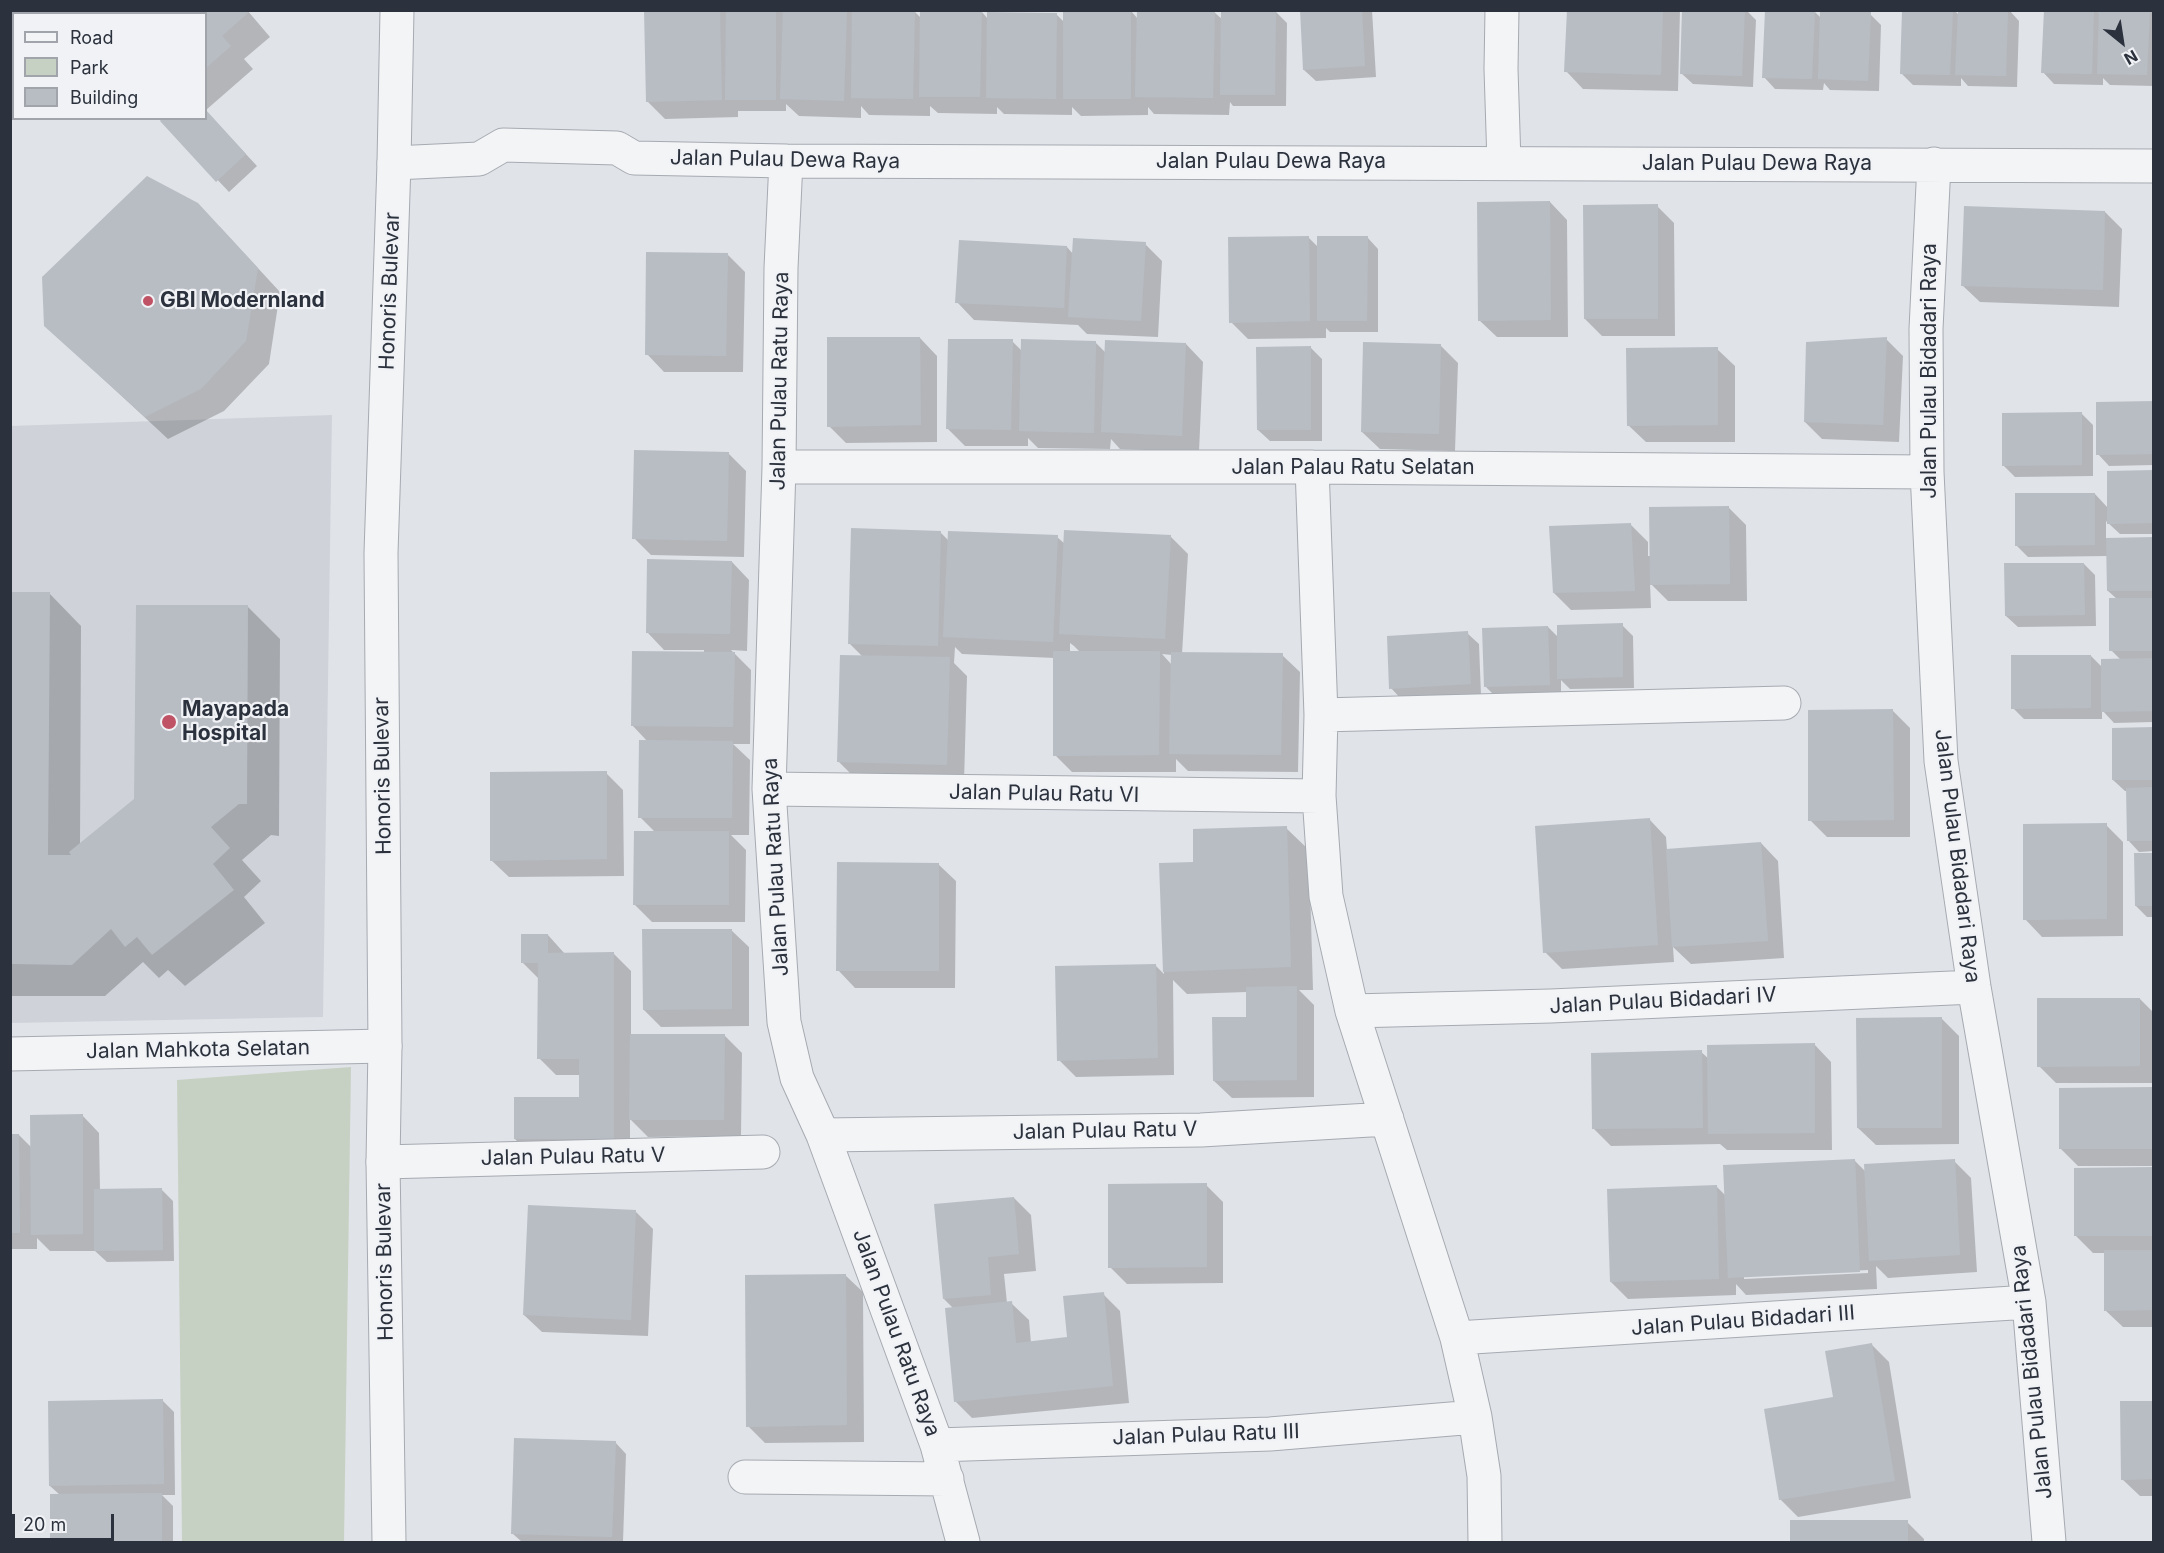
<!DOCTYPE html>
<style>
body{margin:0}
#map{position:relative;width:2164px;height:1553px;overflow:hidden;background:#e0e3e8;font-family:Inter,sans-serif}
canvas{display:block}
.frame{position:absolute;inset:0;border:12px solid #2b323d;pointer-events:none}
.legend{position:absolute;left:12px;top:12px;width:195px;height:108px;box-sizing:border-box;background:#f0f2f5;border:2px solid #a1a5ab;margin:0;padding:8px 10px;list-style:none;font-size:18px;color:#2b323d}
.legend li{display:flex;align-items:center;gap:12px;height:30px}
.legend b{width:30px;border:2px solid #a1a5ab}
.north{position:absolute;left:2092px;top:12px;width:60px;height:60px;-webkit-text-stroke:4px #f0f2f5;paint-order:stroke;rotate:150deg;font-size:16px;font-weight:700;line-height:24px;text-align:center;color:#2b323d}
.north::after{content:'';display:block;margin:auto;width:21px;height:27px;background:#2b323d;clip-path:polygon(50% 0,100% 100%,50% 72%,0 100%)}
.scale{position:absolute;left:12px;top:1514px;width:102px;height:27px;box-sizing:border-box;border:3px solid #2b323d;border-top:0;padding-left:8px;font-size:18px;line-height:21px;white-space:nowrap;color:#2b323d;-webkit-text-stroke:4px #f0f2f5;paint-order:stroke}
</style>
<div id="map">
<canvas width="2164" height="1553"></canvas>
<div class="frame"></div>
<ul class="legend">
<li><b style="height:8px;background:#f3f4f6"></b>Road</li>
<li><b style="height:16px;background:#c6d1c3"></b>Park</li>
<li><b style="height:16px;background:#b8bdc4"></b>Building</li>
</ul>
<div class="north">N</div>
<div class="scale">20 m</div>
</div>
<script>
const ctx = document.querySelector('canvas').getContext('2d');
ctx.lineJoin = 'round';
function fill(path, color) { ctx.fillStyle = color; ctx.fill(path, 'evenodd'); }
function strokePath(path, color, width, dash) { ctx.strokeStyle = color; ctx.lineWidth = width; ctx.lineCap = dash ? 'butt' : 'round'; ctx.setLineDash(dash || []); ctx.stroke(path); }
function write(font, color, halo, rows, align = 'center') {
  ctx.font = font + ' Inter,sans-serif'; ctx.lineWidth = 4.5; ctx.setLineDash([]); ctx.textBaseline = 'middle'; ctx.strokeStyle = halo; ctx.fillStyle = color; for (const [text, x, y, turn = 0] of rows) {
    ctx.save(); ctx.translate(x, y); ctx.rotate((+turn || 0) * Math.PI / 180); ctx.textAlign = isNaN(turn) ? turn : align; if (halo) ctx.strokeText(text, 0, 0); ctx.fillText(text, 0, 0); ctx.restore();
  }
}
fill(new Path2D(`
 M332,415L323,1017L11,1023L10,426Z`), '#cfd3d9');
fill(new Path2D(`
 M351,1067L344,1542H182L177,1080Z`), '#c6d1c3');
fill(new Path2D(`
 M156,10H247L270,37L244,59L253,69L206,110V14Z
 M646,10H725L727,13V10L915,12L922,19L981,11L988,19L1056,14L1064,22L1131,11L1138,19L1214,12L1223,20L1276,12L1287,23L1286,106H1233L1230,102L1229,115L1154,114L1148,107V115L1081,116L1072,107V115L1004,114L997,107V114L938,113L930,106V116L869,115L861,106V118L799,116L786,104V111H738V117L665,119L648,102Z
 M1301,10H1372L1376,77L1316,81L1304,70Z
 M1568,10H1680L1678,91L1583,89L1566,71Z
 M1684,10H1746L1756,20L1753,87L1693,84L1681,73Z
 M1904,10H1954L1959,15V10H2009L2019,21L2017,87L1968,86L1961,78V86L1913,85L1901,73Z
 M2045,10H2097L2100,14V10H2151L2154,13V86L2110,85L2103,78V85L2054,84L2043,72Z
 M1815,12L1822,19L1870,14L1881,25L1879,91L1830,90L1824,83L1823,90L1775,89L1764,77Z
 M206,111L257,166L229,192L162,121L206,118Z
 M1550,202L1567,220L1568,337H1497L1479,320Z
 M1657,206L1674,223L1675,336H1602L1585,319Z
 M2105,212L2122,229L2119,307L1980,302L1962,285Z
 M220,227L280,292L269,364L224,411L168,439L45,325Z
 M1308,237L1319,248L1367,237L1378,249V332H1330L1326,328V338L1248,339L1231,322Z
 M1145,244L1162,261L1158,337L1087,334L1078,325L974,320L957,302L1067,247L1073,254Z
 M728,255L745,272L743,372H664L647,354Z
 M920,338L937,356V442L846,443L829,426Z
 M1886,339L1903,356L1899,442L1822,439L1805,422Z
 M1012,341L1022,351L1095,342L1106,353L1186,344L1203,362L1199,452L1120,449L1111,439L1110,449L1038,448L1028,438V446H965L948,429Z
 M1440,345L1458,363L1455,451L1380,449L1362,432Z
 M1311,348L1322,359V441H1270L1258,430Z
 M1717,349L1735,366V442H1646L1628,425Z
 M2154,403V465L2109,466L2098,454Z
 M2081,413L2093,425V476L2015,477L2003,465Z
 M729,454L746,471L744,557L651,555L634,538Z
 M2154,472V534H2120L2106,521V539H2154V722L2114,723L2102,710V719H2024L2013,708L2091,656L2103,668L2121,660L2111,650L2117,599L2108,591V556L2028,557L2016,545L2095,494L2108,508Z
 M1729,508L1746,525L1747,601H1668L1650,583L1651,608L1571,610L1554,593L1630,524L1648,542V556H1651Z
 M941,533L949,541L1057,537L1065,544L1170,536L1188,554L1182,654L1282,655L1300,672L1298,772L1188,771L1176,759V772H1072L1055,755V658L962,654L955,647L954,663L967,676L964,782L855,778L838,761L863,657L849,643ZM1070,643L1074,646L1080,652H1070ZM1162,654L1172,655V665Z
 M732,562L749,580L747,651L731,650L751,670L750,744H733L750,760L749,835H731L746,850L745,922H652L635,905L655,832L640,817L648,742L632,725L704,653V650H664L647,632Z
 M2084,564L2095,575L2096,626L2018,627L2006,616Z
 M10,593H49L81,626L80,845L136,800L247,606L280,639L279,836L271,835L242,860L261,881L244,897L265,923L185,986L168,970L159,978L143,962L105,996H10Z
 M1622,625L1633,636L1634,688L1570,689L1561,680V696L1497,698L1486,687L1548,627L1558,637Z
 M1467,633L1479,644L1481,695L1402,700L1391,688Z
 M1893,711L1910,728V837H1827L1810,820Z
 M2154,729V851L2139,852L2128,840V791H2125L2113,780Z
 M606,773L623,790L624,876L509,877L491,860Z
 M1649,819L1666,837L1667,850L1761,843L1778,861L1784,958L1691,964L1673,947L1674,962L1562,969L1545,952Z
 M2106,825L2123,842V936L2042,937L2025,919Z
 M1286,828L1309,850L1313,990H1299L1314,1005V1097L1232,1098L1214,1081L1248,1019L1247,992L1187,994L1173,980L1174,1075L1076,1077L1059,1060L1155,965L1164,974L1161,864L1195,863Z
 M2154,855V917H2147L2136,906Z
 M938,864L956,881L955,988H855L838,970Z
 M731,930L749,947V1026L661,1027L644,1010Z
 M548,935L565,954H614L631,971V1035L725,1036L742,1053L741,1136L648,1137L630,1119V1156H532L515,1139L580,1099V1075H556L539,1058V979L522,962Z
 M2140,999L2154,1013V1083H2056L2039,1066Z
 M1942,1019L1959,1036V1144L1876,1145L1858,1128Z
 M1814,1044L1831,1062L1832,1150H1727L1720,1144L1611,1146L1594,1129L1701,1052L1709,1059Z
 M2154,1088V1166H2078L2061,1149Z
 M82,1115L99,1133L100,1190L161,1189L173,1201L174,1261L107,1262L95,1251H50L37,1238V1249H10V1135H19L32,1148Z
 M1855,1161L1866,1172L1954,1161L1971,1178L1977,1272L1888,1278L1876,1266L1877,1289L1746,1295L1736,1284V1295L1628,1299L1611,1282L1716,1186L1726,1196ZM1868,1270V1273L1744,1279V1276Z
 M2154,1169V1327H2123L2105,1310V1253H2093L2076,1236Z
 M1206,1185L1223,1202V1283L1127,1284L1110,1267Z
 M1014,1198L1031,1215L1036,1271L1004,1274L1007,1303H1011L1029,1320L1031,1343L1069,1339L1103,1294L1120,1311L1129,1403L972,1418L955,1401L954,1309L944,1299Z
 M636,1212L653,1229L648,1336L542,1332L524,1315Z
 M845,1275L863,1292L864,1442L765,1443L748,1426Z
 M1872,1345L1889,1362L1911,1498L1798,1517L1780,1499L1834,1398Z
 M162,1400L174,1412L175,1495H162L173,1506V1542H52L51,1496L60,1495L50,1486Z
 M2154,1402V1496H2140L2122,1479Z
 M615,1442L626,1454L623,1542H522L513,1534Z
 M1792,1522H1907L1924,1539V1542H1792Z`), '#0003');
fill(new Path2D(`
 M154,10H246L248,13L222,36L231,46L206,68V14H157Z
 M644,10H720L722,100L646,102Z
 M726,10H776V100H725Z
 M783,10H847L844,101L780,99Z
 M852,10L915,11L913,99L851,98Z
 M920,10H982L980,97H919Z
 M1063,10H1131V99H1063Z
 M1137,10H1215L1213,98L1135,97Z
 M1221,10H1276L1275,95H1220Z
 M1300,10H1362L1365,66L1303,70Z
 M1567,10H1663L1661,75L1564,72Z
 M1682,10H1745L1742,76L1680,74Z
 M1765,10L1815,11L1812,79L1762,78Z
 M1820,10L1871,12L1868,81L1818,79Z
 M1902,10H1953L1950,75L1900,74Z
 M1958,10H2008L2006,76L1955,75Z
 M2044,10H2094L2092,74L2041,73Z
 M2099,10H2150L2147,75L2097,74Z
 M987,12L1057,13L1056,99L986,98Z
 M206,110L246,154L216,182L160,121L162,118H206Z
 M147,176L198,203L258,268L246,341L201,389L145,417L44,326L42,277Z
 M1550,201L1551,320L1478,321L1477,202Z
 M1658,204V319H1584L1583,205Z
 M1964,206L2105,211L2103,290L1961,286Z
 M1309,236L1310,321L1229,323L1228,237Z
 M1317,236H1368L1367,321H1317Z
 M1073,238L1146,242L1141,321L1068,317Z
 M959,240L1067,246L1064,308L955,303Z
 M646,252L728,253L726,356L645,355Z
 M827,337H920L921,425L827,427Z
 M1887,337L1883,425L1804,422L1806,342Z
 M948,339H1013L1011,430L946,429Z
 M1021,339L1096,341L1094,433L1019,431Z
 M1105,340L1186,343L1182,436L1101,432Z
 M1363,342L1441,344L1439,434L1361,432Z
 M1311,346V430H1257L1256,347Z
 M1718,347V425L1627,426L1626,348Z
 M2154,401V454L2096,455V402Z
 M2082,412V465L2002,466V413Z
 M634,450L729,452L727,541L632,539Z
 M2154,470V523L2107,524V471Z
 M2015,493H2095V545L2015,546Z
 M1729,506L1730,584L1650,585L1649,507Z
 M1631,523L1635,591L1553,593L1549,526Z
 M851,528L941,531L938,646L848,644Z
 M1064,530L1171,535L1165,639L1059,634Z
 M948,531L1058,535L1053,642L943,637Z
 M2154,537V591H2107L2106,538Z
 M647,559L732,561L730,634L646,633Z
 M2004,563H2084L2085,615L2005,616Z
 M10,592H50L48,855H71L69,852L134,799L136,605H248L247,804H239L211,827L230,848L213,864L234,890L152,955L137,937L125,947L111,929L72,965L10,964Z
 M2109,598H2154V651H2109Z
 M1623,623V677L1557,679V625Z
 M1548,626L1550,685L1484,687L1482,628Z
 M1468,631L1471,684L1389,689L1387,636Z
 M632,651L735,652L733,727L631,726Z
 M1053,651H1160L1159,755L1053,756Z
 M1171,652L1283,653L1281,755L1169,754Z
 M840,655L950,657L947,765L837,762Z
 M2011,655H2091V708L2011,709Z
 M2154,658V711L2101,712V659Z
 M1893,709L1894,820L1808,821V710Z
 M2154,727V780H2112V728Z
 M639,740L733,741L732,818H638Z
 M607,771V859L490,861V772Z
 M2154,787V841H2127L2126,788Z
 M1650,818L1658,945L1543,953L1535,826Z
 M2107,823V919L2023,920V824Z
 M1287,826L1291,967L1163,972L1159,863L1193,862V829Z
 M634,831H729V905H633Z
 M1761,842L1768,941L1672,947L1666,849Z
 M2134,853H2154V906H2135Z
 M837,862L939,863V971H836Z
 M642,929H732V1009L643,1010Z
 M521,934H548V953L614,952V1139H514V1097H579V1059H537L538,963H521Z
 M1156,964L1158,1058L1057,1061L1055,966Z
 M1297,986V1080L1213,1081L1212,1017H1246V987Z
 M2037,998H2140V1066L2037,1067Z
 M1942,1017V1128H1857L1856,1018Z
 M630,1034H725L724,1120H629Z
 M1815,1043V1133L1708,1134L1707,1045Z
 M1702,1050L1703,1128L1592,1129L1591,1053Z
 M2154,1087V1149H2059V1088Z
 M83,1114V1234L31,1235L30,1115Z
 M10,1134H19L20,1233H10Z
 M1855,1159L1860,1272L1728,1278L1723,1165Z
 M1955,1159L1960,1255L1869,1261L1864,1164Z
 M2154,1167V1236H2074V1168Z
 M1207,1183V1267L1108,1268V1184Z
 M1717,1185L1719,1279L1610,1282L1607,1189Z
 M162,1188L163,1250L94,1251V1189Z
 M1014,1197L1019,1254L988,1257L991,1295L943,1299L934,1204Z
 M528,1205L636,1210L631,1320L523,1315Z
 M2104,1250H2154V1310L2104,1311Z
 M846,1274L847,1425L746,1427L745,1275Z
 M1104,1292L1113,1386L954,1402L945,1308L1012,1301L1016,1343L1067,1337L1063,1296Z
 M1872,1343L1895,1481L1779,1500L1764,1409L1833,1397L1825,1351Z
 M163,1399L164,1484L49,1486L48,1401Z
 M2120,1401H2154V1479L2121,1480Z
 M514,1438L616,1441L612,1537L511,1534Z
 M162,1493V1542H50V1494Z
 M1790,1520H1908V1542H1790Z`), '#b8bdc4');
const minor = new Path2D(`
 M1502,10L1501,69L1504,163
 M786,161L781,268L779,467L769,789L784,1022L797,1078L823,1135L937,1445L963,1542
 M394,163L479,159L503,145L617,148L634,158L786,161L2154,166
 M1934,164L1926,329L1927,472L1941,761L1974,987L2029,1302L2049,1542
 M779,467H1312L1927,472
 M1312,467L1321,715L1784,703
 M1321,715L1319,796L1326,896L1352,1011L1457,1338L1475,1417L1484,1476L1485,1542
 M769,789L1319,796
 M1352,1011L1551,1006L1974,987
 M10,1054L385,1046
 M823,1135L1201,1130L1387,1119
 M383,1162L763,1152
 M1457,1338L2029,1302
 M937,1445L1270,1434L1475,1417
 M745,1477L947,1479`);
const tertiary = new Path2D(`
 M389,1542L383,1162L385,1046L381,553L394,163L397,10`);
strokePath(minor, '#a6aab1', 35);
strokePath(tertiary, '#a6aab1', 35);
strokePath(minor, '#f3f4f6', 33);
strokePath(tertiary, '#f3f4f6', 33);
for (const [x, y, r, color] of [
 [148,301,6,"#bf5365"],
 [169,722,8,"#bf5365"]
]) { const dot = new Path2D(); dot.arc(x, y, r, 0, 2 * Math.PI); ctx.fillStyle = color; ctx.fill(dot); strokePath(dot, '#f0f2f5', 2); }
write('21px', '#2b323d', '#f0f2f5', [
 ["Jalan Pulau Dewa Raya",785,160,1],
 ["Jalan Pulau Dewa Raya",1271,162],
 ["Jalan Pulau Dewa Raya",1757,164],
 ["Honoris Bulevar",390,291,-88],
 ["Jalan Pulau Bidadari Raya",1930,371,-90],
 ["Jalan Pulau Ratu Raya",780,381,-89],
 ["Jalan Palau Ratu Selatan",1353,468],
 ["Honoris Bulevar",383,776,-91],
 ["Jalan Pulau Ratu VI",1044,794,1],
 ["Jalan Pulau Bidadari Raya",1957,856,83],
 ["Jalan Pulau Ratu Raya",776,867,-93],
 ["Jalan Pulau Bidadari IV",1663,1001,-3],
 ["Jalan Mahkota Selatan",198,1050,-1],
 ["Jalan Pulau Ratu V",1105,1131,-1],
 ["Jalan Pulau Ratu V",573,1157,-1],
 ["Honoris Bulevar",385,1262,-91],
 ["Jalan Pulau Bidadari III",1743,1321,-4],
 ["Jalan Pulau Ratu Raya",896,1333,70],
 ["Jalan Pulau Bidadari Raya",2032,1372,-96],
 ["Jalan Pulau Ratu III",1206,1435,-2]
]);
write('bold 21px', '#2b323d', '#f0f2f5', [
 ["GBI Modernland",160,301],
 ["Mayapada",182,710],
 ["Hospital",182,734]
], 'left');
</script>
